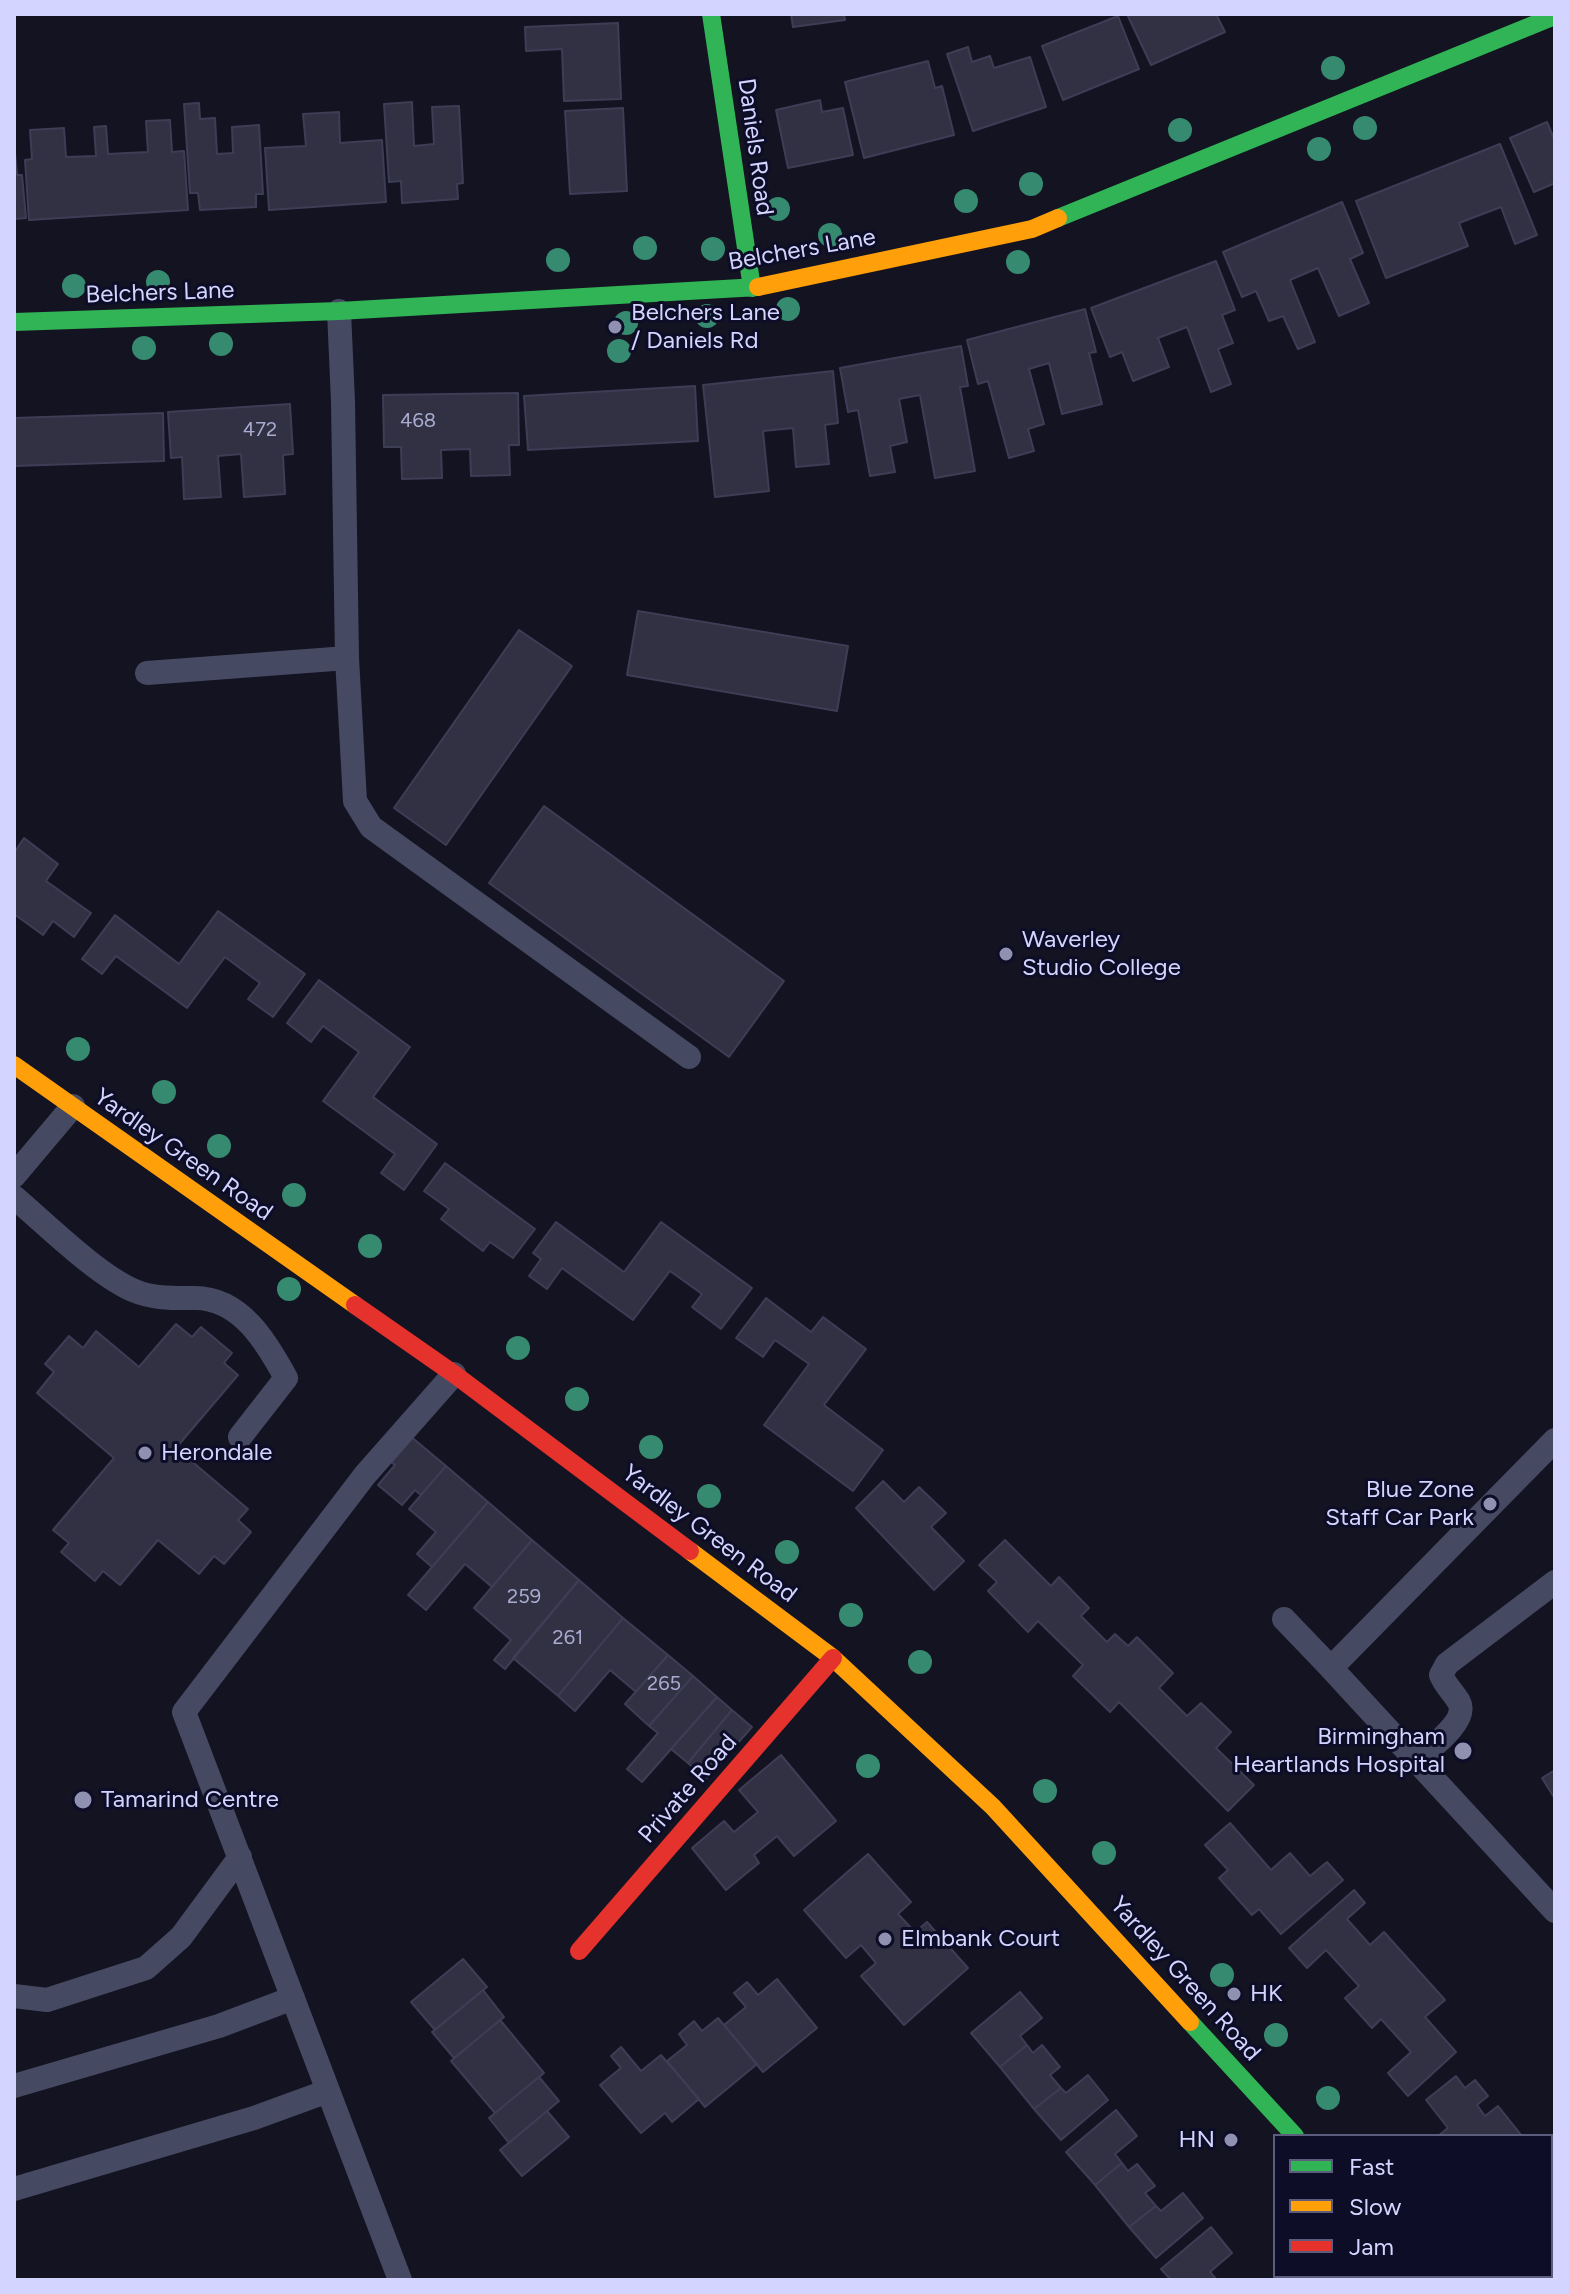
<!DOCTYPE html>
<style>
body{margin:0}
#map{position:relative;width:1569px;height:2294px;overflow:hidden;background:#131321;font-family:Figtree,sans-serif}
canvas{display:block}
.frame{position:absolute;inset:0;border:16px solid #d3d4ff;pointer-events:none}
.legend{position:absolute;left:1273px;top:2134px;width:280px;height:144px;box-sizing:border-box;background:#0d0d27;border:2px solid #5c5d7d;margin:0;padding:10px 14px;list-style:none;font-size:24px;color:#d3d4ff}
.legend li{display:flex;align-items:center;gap:16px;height:40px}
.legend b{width:40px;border:2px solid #5c5d7d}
</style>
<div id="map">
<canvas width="1569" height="2294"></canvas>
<div class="frame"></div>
<ul class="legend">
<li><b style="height:10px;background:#30b455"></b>Fast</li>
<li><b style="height:10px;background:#ff9f0a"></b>Slow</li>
<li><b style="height:10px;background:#e5322d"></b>Jam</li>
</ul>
</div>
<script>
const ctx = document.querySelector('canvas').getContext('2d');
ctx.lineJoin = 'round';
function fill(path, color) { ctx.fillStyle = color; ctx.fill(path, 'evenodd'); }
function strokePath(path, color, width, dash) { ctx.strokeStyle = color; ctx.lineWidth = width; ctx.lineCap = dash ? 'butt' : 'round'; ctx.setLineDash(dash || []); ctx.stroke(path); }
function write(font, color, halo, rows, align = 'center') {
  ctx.font = font + ' Figtree,sans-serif'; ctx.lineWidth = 6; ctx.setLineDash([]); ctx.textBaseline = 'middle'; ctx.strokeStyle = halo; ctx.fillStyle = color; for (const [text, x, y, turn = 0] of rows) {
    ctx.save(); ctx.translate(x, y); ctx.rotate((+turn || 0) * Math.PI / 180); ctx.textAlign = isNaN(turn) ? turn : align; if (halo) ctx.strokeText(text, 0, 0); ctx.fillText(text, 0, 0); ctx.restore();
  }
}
const building = new Path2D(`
 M791,14H844L845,20L793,27Z
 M1127,14H1216L1225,32L1151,65Z
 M1118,16L1139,69L1063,100L1042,46Z
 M618,23L621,99L564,101L562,49L526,51L525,27Z
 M968,47L972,62L990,56L994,68L1030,57L1046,107L973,131L947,54Z
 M928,61L935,88L942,86L954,135L864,158L845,82Z
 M820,100L822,112L843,108L853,155L788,168L776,110Z
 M412,102L414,146L434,144L432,107L459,106L463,183L457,184L458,199L402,203L401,181L389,182L384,104Z
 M199,103L200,119L215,118L217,154L233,153L232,127L259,125L263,194H256V207L200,210L198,193H190L184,104Z
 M623,108L627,191L570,194L565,111Z
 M339,112L340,143L382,140L386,202L269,210L265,148L306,146L303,114Z
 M170,120L172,152L184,151L188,210L29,220L25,160L32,159L30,130L64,128L66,157L96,156L94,127L106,126L108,154L148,152L146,121Z
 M1547,122L1555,141V183L1534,192L1510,138Z
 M14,141L17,175H22L26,218L14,219Z
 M1500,144L1537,235L1515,244L1501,207L1459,223L1468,246L1386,278L1356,201Z
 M1342,202L1363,253L1350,259L1369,303L1339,316L1318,268L1290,280L1315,342L1298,349L1283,316L1269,321L1256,291L1242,297L1223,252Z
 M1216,261L1235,310L1222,315L1233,343L1218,349L1231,384L1211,392L1187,327L1158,338L1169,367L1133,381L1122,352L1110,357L1091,308Z
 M1085,309L1096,352L1089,353L1102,404L1062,414L1049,363L1029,369L1044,424L1028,429L1034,451L1009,458L988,381L978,384L967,340Z
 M961,346L968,386L960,387L975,471L935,478L920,395L899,399L907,442L890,446L895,472L870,476L858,410L848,412L840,368Z
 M833,371L838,423L825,425L829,464L796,467L793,428L763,431L769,491L715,497L703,385Z
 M695,386L698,441L528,450L524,396Z
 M518,393L519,445H509L510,475L471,476L470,449L441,450L442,478L402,479L401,447H384L383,395Z
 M290,404L293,454L283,455L285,494L244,497L241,454L218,456L221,497L184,499L182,457L171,458L168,412Z
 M163,413L164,461L14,466V418Z
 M638,611L848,646L837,711L627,675Z
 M519,630L572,666L446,845L394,808Z
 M544,806L784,981L729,1057L489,883Z
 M24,838L58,864L46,881L91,913L74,937L53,921L43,935L14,914V853Z
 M218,911L305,974L273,1017L248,999L260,983L225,957L187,1008L116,956L102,974L82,959L115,915L179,964Z
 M319,980L410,1047L373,1097L437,1144L404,1190L381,1173L395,1154L323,1101L359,1052L323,1026L311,1042L287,1023Z
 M445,1163L535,1229L513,1258L490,1242L483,1251L441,1219L449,1209L424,1191Z
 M556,1222L624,1272L661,1222L752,1288L721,1329L692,1307L702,1294L670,1271L633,1320L562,1268L547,1289L529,1276L541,1259L533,1253Z
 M766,1298L811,1332L823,1317L866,1349L824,1405L883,1450L853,1491L764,1425L809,1364L775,1340L763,1357L736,1338Z
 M176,1324L192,1337L201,1327L232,1353L224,1363L238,1375L176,1448L248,1509L238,1520L251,1532L224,1564L214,1556L199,1574L158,1540L120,1585L103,1571L95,1581L61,1552L69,1543L53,1530L114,1458L37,1393L54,1372L45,1364L69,1336L83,1348L96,1331L139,1367Z
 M409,1435L446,1466L421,1495L415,1490L402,1505L378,1485L395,1465L388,1460Z
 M446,1466L488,1502L432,1567L417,1554L436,1532L409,1509Z
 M883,1481L904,1502L919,1487L946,1513L931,1527L964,1561L934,1590L856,1508Z
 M488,1502L532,1540L492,1587L465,1564L426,1610L408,1595Z
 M532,1540L579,1580L505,1669L494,1660L511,1640L474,1608Z
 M1005,1540L1051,1586L1059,1577L1089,1608L1081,1616L1107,1642L1115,1634L1128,1646L1137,1637L1173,1673L1159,1688L1187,1716L1201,1703L1231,1732L1216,1748L1254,1785L1228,1811L1119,1702L1110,1712L1073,1676L1083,1665L1038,1621L1028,1632L988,1591L997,1582L979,1565Z
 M579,1580L623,1618L558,1696L513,1658Z
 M623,1618L668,1655L636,1692L610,1670L575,1711L558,1696Z
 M668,1655L693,1676L649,1726L625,1704Z
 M693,1676L717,1697L642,1782L627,1769L658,1733L649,1726Z
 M717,1697L732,1710L688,1763L671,1749Z
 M732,1710L752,1727L706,1779L688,1763Z
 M781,1755L836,1821L794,1856L777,1836L754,1855L759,1863L726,1890L692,1848L724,1821L734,1832L758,1812L739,1790Z
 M1555,1770V1799L1542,1778Z
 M1230,1823L1271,1870L1290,1853L1310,1876L1327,1862L1343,1880L1281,1934L1259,1909L1252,1915L1219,1878L1228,1870L1205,1845Z
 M868,1854L911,1902L898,1914L915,1932L927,1922L968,1968L904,2025L861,1976L876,1963L861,1945L846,1958L804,1910Z
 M1354,1890L1365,1903L1347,1919L1370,1945L1384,1932L1445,2000L1425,2017L1456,2052L1408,2096L1388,2073L1411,2052L1381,2019L1372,2028L1345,1998L1359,1986L1326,1950L1307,1968L1289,1948Z
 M463,1959L487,1987L435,2030L411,2002Z
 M777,1979L817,2028L763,2072L724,2025L746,2007L734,1993L747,1982L758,1995Z
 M483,1990L504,2017L454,2058L432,2032Z
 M1020,1992L1042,2018L1020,2036L1027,2045L1000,2067L971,2033Z
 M718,2018L757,2064L705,2107L667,2061L687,2045L679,2034L694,2021L702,2031Z
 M500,2020L544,2073L495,2113L451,2061Z
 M1027,2045L1033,2053L1042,2045L1060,2067L1050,2075L1061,2088L1034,2109L1000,2067Z
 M621,2047L641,2071L661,2055L699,2099L672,2122L665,2113L641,2133L600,2085L621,2068L611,2056Z
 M1088,2075L1108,2100L1061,2140L1034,2109L1061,2088L1066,2093Z
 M1456,2076L1465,2088L1475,2080L1488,2096L1477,2105L1485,2116L1498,2106L1522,2136H1438L1448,2128L1426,2100Z
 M539,2077L559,2101L509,2143L489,2118Z
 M1116,2110L1137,2136L1115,2154L1122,2163L1095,2185L1066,2152Z
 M547,2111L569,2137L522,2176L500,2150Z
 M1122,2163L1128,2171L1137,2164L1155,2186L1145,2193L1156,2206L1129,2227L1095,2185Z
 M1183,2193L1203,2218L1156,2258L1129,2227L1156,2206L1161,2211Z
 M1211,2227L1232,2253L1210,2272L1217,2280H1171L1161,2269Z`);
fill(building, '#313143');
strokePath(building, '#3e3d56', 2);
strokePath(new Path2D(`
 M339,311L343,402L347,658L355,801L371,827L689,1057
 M147,673L347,658
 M14,1176L73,1106
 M14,1197C46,1224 98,1276 135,1291C154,1299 174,1298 195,1298C241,1298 267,1343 286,1378L240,1437
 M1555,1440L1331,1668L1555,1911
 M1284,1619L1331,1668
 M1416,1761C1429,1749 1469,1721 1459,1702C1453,1692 1445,1685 1441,1675L1447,1664L1555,1582
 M14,1996L47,2000L146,1968L181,1937L240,1857
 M14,2086L219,2026L293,1998
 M14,2189L254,2118L328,2091
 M400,2280L184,1712L365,1475L454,1374`), '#464962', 24);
strokePath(new Path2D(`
 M711,14L752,288
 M1058,218L1555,16
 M14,322L339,311L758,287
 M1190,2022L1295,2136`), '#30b455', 18);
strokePath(new Path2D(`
 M758,287L1032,229L1058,218
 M14,1065L355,1305
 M690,1551L833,1658L993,1807L1190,2022
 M1416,2276L1419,2280`), '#ff9f0a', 18);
strokePath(new Path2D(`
 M355,1305L454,1374L690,1551
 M579,1951L833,1658`), '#e5322d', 18);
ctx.fillStyle = '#368a6f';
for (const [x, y] of [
 [1333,68],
 [1365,128],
 [1180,130],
 [1319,149],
 [1031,184],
 [966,201],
 [778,209],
 [830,235],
 [645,248],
 [713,249],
 [558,260],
 [1018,262],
 [158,282],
 [74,286],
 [788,309],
 [707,316],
 [626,323],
 [221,344],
 [144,348],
 [619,351],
 [78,1049],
 [164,1092],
 [219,1146],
 [294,1195],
 [370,1246],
 [289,1289],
 [518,1348],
 [577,1399],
 [651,1447],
 [709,1496],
 [787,1552],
 [851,1615],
 [920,1662],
 [868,1766],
 [1045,1791],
 [1104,1853],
 [1222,1975],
 [1276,2035],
 [1328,2098]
]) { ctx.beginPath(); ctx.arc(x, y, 12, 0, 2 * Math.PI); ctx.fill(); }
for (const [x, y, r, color] of [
 [615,327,8,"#9090b1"],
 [1006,954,8,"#9090b1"],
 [145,1453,8,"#9090b1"],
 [1490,1504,8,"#9090b1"],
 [1463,1751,10,"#9090b1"],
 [83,1800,10,"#9090b1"],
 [885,1939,8,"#9090b1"],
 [1234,1994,8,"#9090b1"],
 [1231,2140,8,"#9090b1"]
]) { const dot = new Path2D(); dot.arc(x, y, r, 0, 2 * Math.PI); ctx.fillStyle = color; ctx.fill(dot); strokePath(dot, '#0d0d27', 3); }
write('20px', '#aaabd0', null, [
 ["468",418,421],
 ["472",260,430],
 ["259",524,1597],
 ["261",568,1638],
 ["265",664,1684]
]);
write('24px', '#d3d4ff', '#0d0d27', [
 ["Daniels Road",755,147,82],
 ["Belchers Lane",802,250,-10],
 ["Belchers Lane",160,293,-2],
 ["Yardley Green Road",183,1155,35],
 ["Yardley Green Road",709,1534,37],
 ["Private Road",688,1789,-49],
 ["Yardley Green Road",1185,1979,48]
]);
write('24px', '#d3d4ff', '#0d0d27', [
 ["Belchers Lane",631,313],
 ["/ Daniels Rd",631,341],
 ["Waverley",1022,940],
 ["Studio College",1022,968],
 ["Herondale",161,1453],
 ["Blue Zone",1474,1490,"right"],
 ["Staff Car Park",1474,1518,"right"],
 ["Birmingham",1445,1737,"right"],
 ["Heartlands Hospital",1445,1765,"right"],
 ["Tamarind Centre",101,1800],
 ["Elmbank Court",901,1939],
 ["HK",1250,1994],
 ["HN",1215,2140,"right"]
], 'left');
</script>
